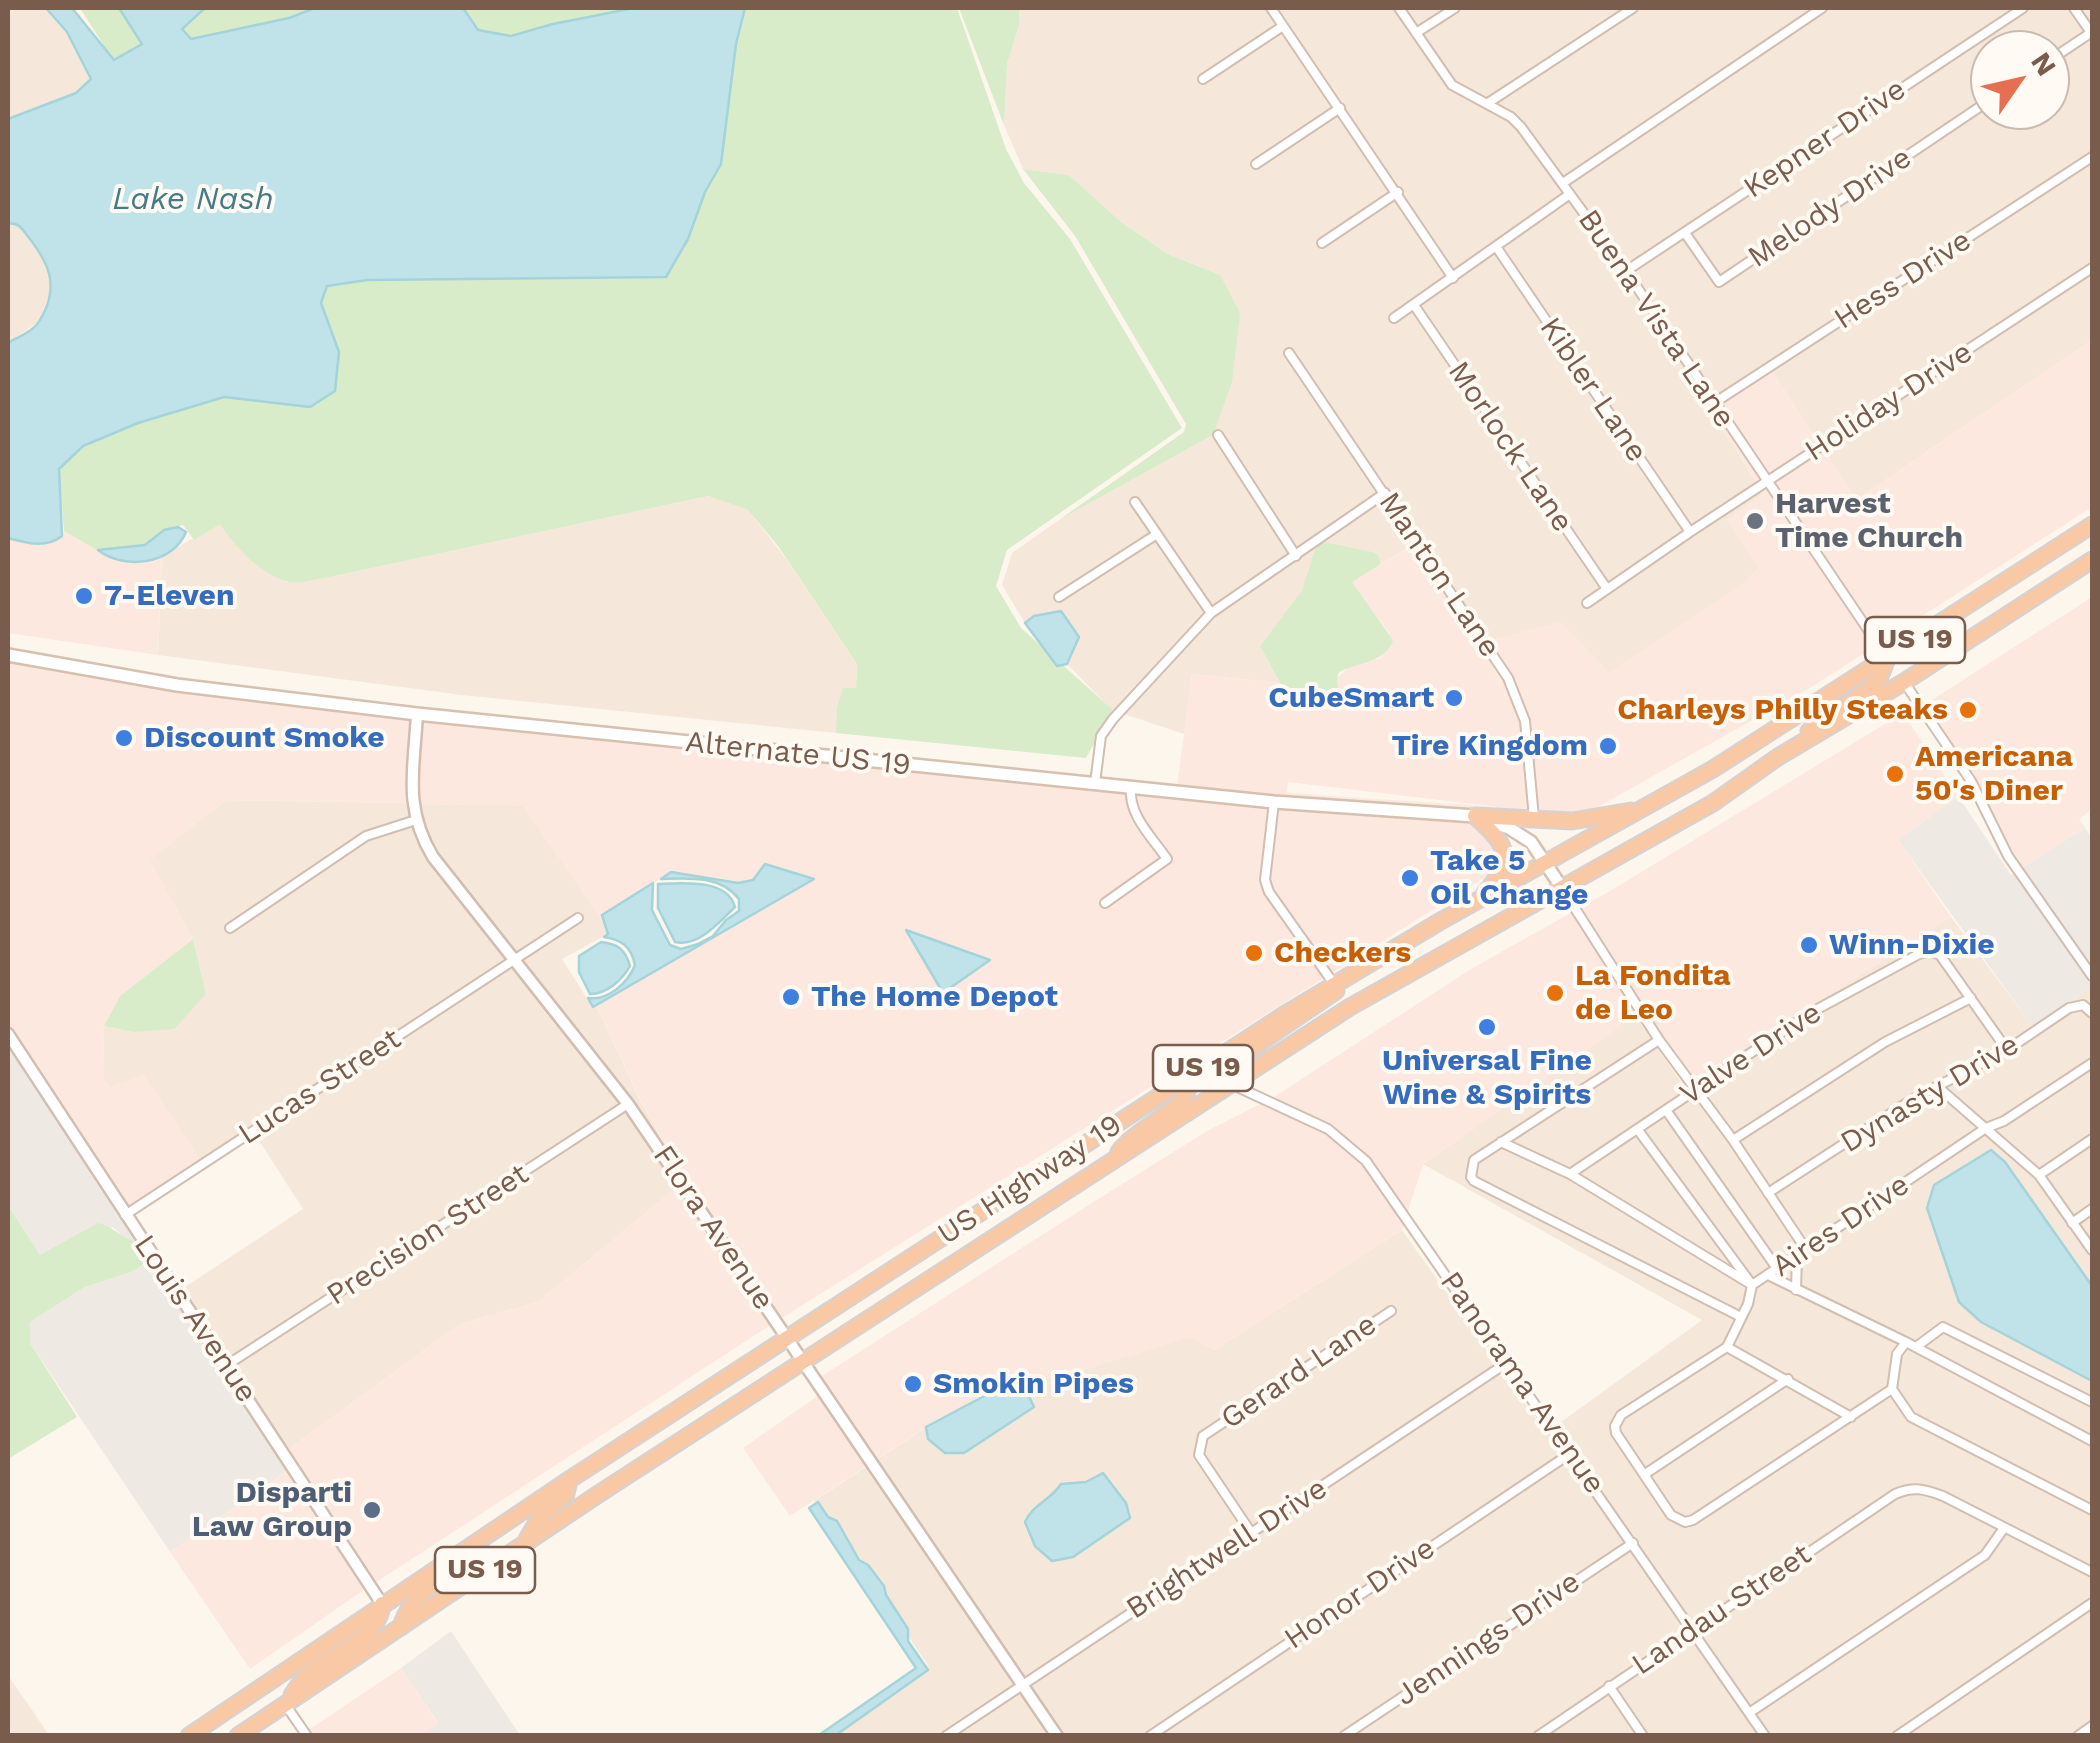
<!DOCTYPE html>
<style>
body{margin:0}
#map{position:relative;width:2100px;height:1743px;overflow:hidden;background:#fdf6ec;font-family:"Work Sans",sans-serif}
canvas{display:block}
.frame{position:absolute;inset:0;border:10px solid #7a5c4d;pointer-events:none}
.north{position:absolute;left:1970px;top:30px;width:100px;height:100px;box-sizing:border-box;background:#fffaf3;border:2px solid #cabbb1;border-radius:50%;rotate:56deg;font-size:28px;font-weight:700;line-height:40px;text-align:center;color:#7a5c4d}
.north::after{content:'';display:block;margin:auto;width:35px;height:45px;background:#e76f51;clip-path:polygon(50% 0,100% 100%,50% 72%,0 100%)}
</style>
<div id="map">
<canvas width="2100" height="1743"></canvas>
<div class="frame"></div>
<div class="north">N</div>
</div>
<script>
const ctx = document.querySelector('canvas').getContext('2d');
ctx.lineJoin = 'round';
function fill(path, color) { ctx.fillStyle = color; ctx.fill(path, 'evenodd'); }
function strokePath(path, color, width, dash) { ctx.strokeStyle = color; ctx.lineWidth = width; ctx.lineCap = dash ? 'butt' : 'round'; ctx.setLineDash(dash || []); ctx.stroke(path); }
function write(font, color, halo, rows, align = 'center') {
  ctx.font = font + ' "Work Sans",sans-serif'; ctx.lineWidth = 8; ctx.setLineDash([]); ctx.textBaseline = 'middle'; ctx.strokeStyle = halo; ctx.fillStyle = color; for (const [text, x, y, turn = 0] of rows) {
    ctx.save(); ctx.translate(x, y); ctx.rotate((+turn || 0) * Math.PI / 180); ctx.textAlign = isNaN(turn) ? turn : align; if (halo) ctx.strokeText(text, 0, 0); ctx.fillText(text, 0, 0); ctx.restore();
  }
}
fill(new Path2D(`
 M8,8H46L67,32L91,80L76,93L8,119Z
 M1019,8H2092V340L1856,500L1770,368L1709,408L1764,494L1760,567L1742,586L1609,673L1487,641L1446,574L1418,542L1381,564L1376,552L1302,590L1260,646L1280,683L1192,674L1184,734L1112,710L1067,664L1079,637L1034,616L1025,623L1002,585L1012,553L1059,520L1213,435L1220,275L1168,254L1121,222L1069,175L1023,169L1004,125L1007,64L1019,25ZM1990,50H2050V110H1990Z
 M8,223L21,226L41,249L48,265L51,286L41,320L8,343Z
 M708,496L748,510L787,560L857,664L856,688L843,689L836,733L462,695L158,655L162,556L220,523L253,561L286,582L325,578Z
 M226,800L406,803L415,838L429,861L623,1107L678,1186L538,1302L460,1324L289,1449L182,1289L303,1209L256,1136L204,1165L109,1087L103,1078L104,1026L133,1032L206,994L193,939L149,860Z
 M418,804L523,805L605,924L608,934L562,959L586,997L593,1007L596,1005L639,1098L671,1156L633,1100L438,854L426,833Z
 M1951,917L2033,1027L2087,990L2092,997V1735H828L928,1665L814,1501L1003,1377L1058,1378L1191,1336L1214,1350L1402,1230L1546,1433L1702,1320L1423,1164L1635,1015L1684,1087Z
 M8,1675L49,1735H8Z`), '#f5e8da');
fill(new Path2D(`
 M2092,340V507L1813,686L1584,815L1478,811L1177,786L1192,674L1280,683L1335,711L1336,679L1350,666L1381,658L1390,634L1351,582L1412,546L1484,643L1502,689L1487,641L1561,622L1609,672L1741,586L1759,567L1726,520L1764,493L1709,409L1770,368L1856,500ZM1288,782L1499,807L1287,793Z
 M64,531L108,556L152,562L162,556L158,655L8,633V538L32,544L62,536Z
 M2092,597V809L2079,819L2085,828L2020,870L1976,786L1924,705Z
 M8,661L175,690L411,719L406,803L226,800L150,860L193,939L120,996L104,1026L103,1078L109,1087L144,1075L204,1165L131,1212L8,1023Z
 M1903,713L1958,796L1898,840L1951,917L1685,1087L1635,1016L1423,1164L1402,1230L1214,1350L1191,1337L1058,1378L1003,1377L790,1516L743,1448L819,1395L811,1383L1095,1201L1207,1131L1274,1097L1471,969L1610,891Z
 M422,720L1273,807L1473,822L1493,841L1498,856L1496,870L782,1318L671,1156L639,1097L596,1005L813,879L738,883L671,872L603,915L605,924L523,806L418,804Z
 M678,1186L772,1324L375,1583L289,1449L460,1324L538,1302Z
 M288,1470L365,1589L250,1669L170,1552Z
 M401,1668L438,1724L422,1736L375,1735L373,1733L369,1735H315L310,1729Z`), '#fde8e0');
fill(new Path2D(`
 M1958,796L2011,875L2085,828L2092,838V997L2087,990L2033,1027L1898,840Z
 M8,1044L288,1470L170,1552L30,1343V1322L85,1287L134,1271L148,1261L113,1227L40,1255L8,1205Z
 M451,1631L520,1735H422L438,1723L401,1668Z`), '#efe9e4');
fill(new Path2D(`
 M80,8H119L142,44L113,60Z
 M205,8H315L289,18L191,40L182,29Z
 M463,8H634L553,24L511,36L478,30Z
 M745,8H957L1006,149L1024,183L1070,239L1182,428L1007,550L996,586L1021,628L1113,710L1086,758L836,733L837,708L843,688H856L857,664L778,546L748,510L708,496L325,578C314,579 296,585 285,581C258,572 235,546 220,524L194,540L183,525L161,531L147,544L97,550L64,531L59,469L83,446L138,423L224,397L310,407L334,391L339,352L321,303L327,286L688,239L705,192L721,164L736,44Z
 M959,8H1019V25L1007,64L1004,125Z
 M1023,169L1069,175L1121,222L1168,254L1220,275L1240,313L1232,382L1213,435L1059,520L1184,432L1186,424L1075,236Z
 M1318,541L1377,553L1381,564L1352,582L1393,640C1386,663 1359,662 1339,672C1333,686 1345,691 1335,712L1280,683L1260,646L1302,590Z
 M193,939L206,994L174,1029L133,1032L104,1026L120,996Z
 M8,1205L40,1255L98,1223C114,1227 121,1238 137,1242L148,1261L134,1271L85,1287L30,1322V1343L77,1417L8,1459Z`), '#d8ecc9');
const water = new Path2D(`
 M46,8H72L114,60L142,44L119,8H205L182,29L191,39L289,18L315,8H463L478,30L511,36L553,24L634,8H745L736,44L721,164L705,192L688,239L666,277L367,280L327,286L321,303L339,352L335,391L310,407L224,397L138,423L83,446L59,469L62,536C45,549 27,543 8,538V343C18,337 34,331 40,320C61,285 48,261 26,234C20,226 19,224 8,223V119L76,93L91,79L67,32Z
 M178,527L186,532C173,564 125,571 98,550L145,545L164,530Z
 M1061,611L1079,637L1067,664L1057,666L1025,623L1034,616Z
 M765,864L814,879L593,1007L588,998C608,1001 628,983 635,965C631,946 622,940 604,937L608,934L602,915L653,883L652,910L670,945L681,949L698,944L713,936L726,920L739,911V899C720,875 689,878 661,879L671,872L738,883L753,880Z
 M658,884C681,883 727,878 735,907C719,922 699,947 675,942L658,908Z
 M906,930L990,960L943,993Z
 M601,942C618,944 625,949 630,966C622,980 607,994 590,994L579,972V956Z
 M1991,1150L2005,1162L2092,1286V1381L1981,1322L1959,1302L1927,1208L1934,1185Z
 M1007,1384L1025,1388L1034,1407L964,1453H945L928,1439L926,1427Z
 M1103,1473L1126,1503L1130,1518L1073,1557L1052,1561L1035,1546L1025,1522C1032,1505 1051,1500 1061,1484L1086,1482Z
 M818,1502L828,1517L837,1521L859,1560L868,1565L884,1586L886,1595L908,1629V1641L928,1670L836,1735H819L916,1668L809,1508Z`);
fill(water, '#bfe3e8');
strokePath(water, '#a5d3da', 2.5);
const minor = new Path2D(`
 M1271,8L1453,278
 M1399,8L1452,85L1511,117L1521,127L1626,271L1887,658
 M2074,8L2092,34
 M1416,33L1455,8
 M2050,60L2092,32
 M1203,79L1283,26
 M1488,103L1633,8
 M1256,164L1340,108
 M1563,183L1822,8
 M1685,233L1719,282L1990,100
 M1322,243L1398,192
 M1497,248L1690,532
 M1626,271L2023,8
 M1414,305L1607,589
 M1394,318L1570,194
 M1289,353L1508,678L1525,721L1534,818
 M1714,403L2092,157
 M1218,435L1296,556
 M1135,502L1211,613
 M1059,597L1157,534
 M1587,603L1690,532L2092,268
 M1904,682L1971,781L2008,856L2092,976
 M1095,783L1101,736L1113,719L1211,613L1385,493
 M1274,802L1265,880L1269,892L1334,984
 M1562,888L1659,1040L1733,1140L1805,1248
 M1105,903L1167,859C1152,837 1128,815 1131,787
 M230,928L366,836L416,820
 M1659,1040L1474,1160L1471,1177L1474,1181L1741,1317
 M1231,1084L1328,1129L1366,1161L1765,1736
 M1938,1087L2039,1175L2092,1250
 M1666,1110L1776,1267
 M1638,1130L1750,1282
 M1733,1140L1885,1042L1971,998
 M1501,1142L1570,1174L1752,1285
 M1570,1174L1812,1012L1919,954L1930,951L1940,955L2007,1050
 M2039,1175L2092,1139
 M1768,1193L1913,1099L2007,1050L2069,1008L2083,1005L2092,1013
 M125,1215L578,918
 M2072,1223L2092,1209
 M1770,1276L1906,1342L2092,1441
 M1796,1290L1797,1255
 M1906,1342L1897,1354L1892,1389L1911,1417L2092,1510
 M1727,1347L1851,1417
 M1916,1347L1943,1327L2092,1402
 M227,1365L628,1104
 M1892,1389L1693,1520L1685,1522L1671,1515L1616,1433L1615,1426L1621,1415L1727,1347L1748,1304L1752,1285L1986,1128L2004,1121L2092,1063
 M1645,1474L1788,1379
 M1252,1534L1199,1455L1203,1436L1391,1311
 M1609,1686L1643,1736
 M285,1704L307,1736
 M1749,1713L1985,1555L2004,1528
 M946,1736L1508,1362
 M1150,1736L1571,1453
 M1344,1736L1633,1543
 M1538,1736L1895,1494C1914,1486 1924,1489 1943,1496L2092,1572
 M1897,1736L2092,1603
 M2078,1736L2092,1726`);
const tertiary = new Path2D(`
 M417,714C414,770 403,807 433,857L628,1104L1057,1736
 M8,1034L382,1604`);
const secondary = new Path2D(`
 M8,655L177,685L417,714L1274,802L1475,816L1509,828L1531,842L1562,888`);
const trunk = new Path2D(`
 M1809,731L1871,687L1879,679L1887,659
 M1475,816L1572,821L1631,811
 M1475,816C1507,845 1516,857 1485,893
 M1231,1084L1228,1075L1236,1059L1336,991
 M1119,1152C1135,1129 1183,1111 1188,1089L1183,1081
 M527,1539L540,1517L566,1494L569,1480
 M401,1627C410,1594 440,1584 458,1557
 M292,1695C296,1689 301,1681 307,1675C330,1654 380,1639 382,1604
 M189,1736L569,1480L1284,1015L1439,922L1713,769L2092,525
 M238,1736L597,1495L1350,1007L1713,803L1778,757L1904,682L2092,560`);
strokePath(minor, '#d1beb0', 12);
strokePath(tertiary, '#d1beb0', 15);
strokePath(secondary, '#d6c0b0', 16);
strokePath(trunk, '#dad1cd', 19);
strokePath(minor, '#fff', 8);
strokePath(tertiary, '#fff', 10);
strokePath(secondary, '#fff', 11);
strokePath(trunk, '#f9c8a4', 14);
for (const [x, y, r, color] of [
 [1755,521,10,"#6b7280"],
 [84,596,10,"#3f7fe0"],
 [1454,698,10,"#3f7fe0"],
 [1968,710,10,"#e8710a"],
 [124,738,10,"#3f7fe0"],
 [1608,746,10,"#3f7fe0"],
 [1895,774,10,"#e8710a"],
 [1410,878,10,"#3f7fe0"],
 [1809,945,10,"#3f7fe0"],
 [1254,953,10,"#e8710a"],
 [1555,993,10,"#e8710a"],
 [791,997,10,"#3f7fe0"],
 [1487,1027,10,"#3f7fe0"],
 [913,1384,10,"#3f7fe0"],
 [372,1510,10,"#5c6f8a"]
]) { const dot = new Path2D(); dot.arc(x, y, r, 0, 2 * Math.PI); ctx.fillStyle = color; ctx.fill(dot); strokePath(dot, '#fffaf3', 4); }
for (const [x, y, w] of [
 [1915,640,100],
 [1203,1068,100],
 [485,1570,100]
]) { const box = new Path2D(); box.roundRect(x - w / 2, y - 23, w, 46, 8); ctx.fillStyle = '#fffaf3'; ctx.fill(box); strokePath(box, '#7a5c4d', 2.5); }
write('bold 28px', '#7a5c4d', null, [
 ["US 19",1915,640],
 ["US 19",1203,1068],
 ["US 19",485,1570]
]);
write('30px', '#7a5c4d', '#fffaf3', [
 ["Kepner Drive",1825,139,-34],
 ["Melody Drive",1830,208,-34],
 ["Hess Drive",1903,280,-33],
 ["Buena Vista Lane",1656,319,56],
 ["Kibler Lane",1593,390,56],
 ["Holiday Drive",1889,402,-33],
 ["Morlock Lane",1510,447,56],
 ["Manton Lane",1439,575,56],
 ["Alternate US 19",798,754,6],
 ["Valve Drive",1751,1054,-33],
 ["Lucas Street",320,1087,-33],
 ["Dynasty Drive",1930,1094,-31],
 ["US Highway 19",1030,1180,-33],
 ["Aires Drive",1841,1226,-34],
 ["Flora Avenue",713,1228,56],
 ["Precision Street",428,1235,-33],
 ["Louis Avenue",195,1319,56],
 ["Gerard Lane",1299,1372,-34],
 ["Panorama Avenue",1522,1383,55],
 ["Brightwell Drive",1227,1549,-33],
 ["Honor Drive",1360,1594,-34],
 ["Landau Street",1722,1610,-34],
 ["Jennings Drive",1488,1639,-34]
]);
write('bold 30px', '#5b616d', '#fffaf3', [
 ["Harvest",1775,504],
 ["Time Church",1775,538]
], 'left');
write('bold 30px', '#366cbe', '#fffaf3', [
 ["7-Eleven",104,596],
 ["CubeSmart",1434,698,"right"],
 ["Discount Smoke",144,738],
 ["Tire Kingdom",1588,746,"right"],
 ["Take 5",1430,861],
 ["Oil Change",1430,895],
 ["Winn-Dixie",1829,945],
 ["The Home Depot",811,997],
 ["Universal Fine",1487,1061,"center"],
 ["Wine & Spirits",1487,1095,"center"],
 ["Smokin Pipes",933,1384]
], 'left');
write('bold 30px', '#c56008', '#fffaf3', [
 ["Charleys Philly Steaks",1948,710,"right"],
 ["Americana",1915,757],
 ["50's Diner",1915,791],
 ["Checkers",1274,953],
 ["La Fondita",1575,976],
 ["de Leo",1575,1010]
], 'left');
write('bold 30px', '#4e5e75', '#fffaf3', [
 ["Disparti",352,1493],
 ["Law Group",352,1527]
], 'right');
write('italic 32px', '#437c86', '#fffaf3', [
 ["Lake Nash",193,200]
]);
</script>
